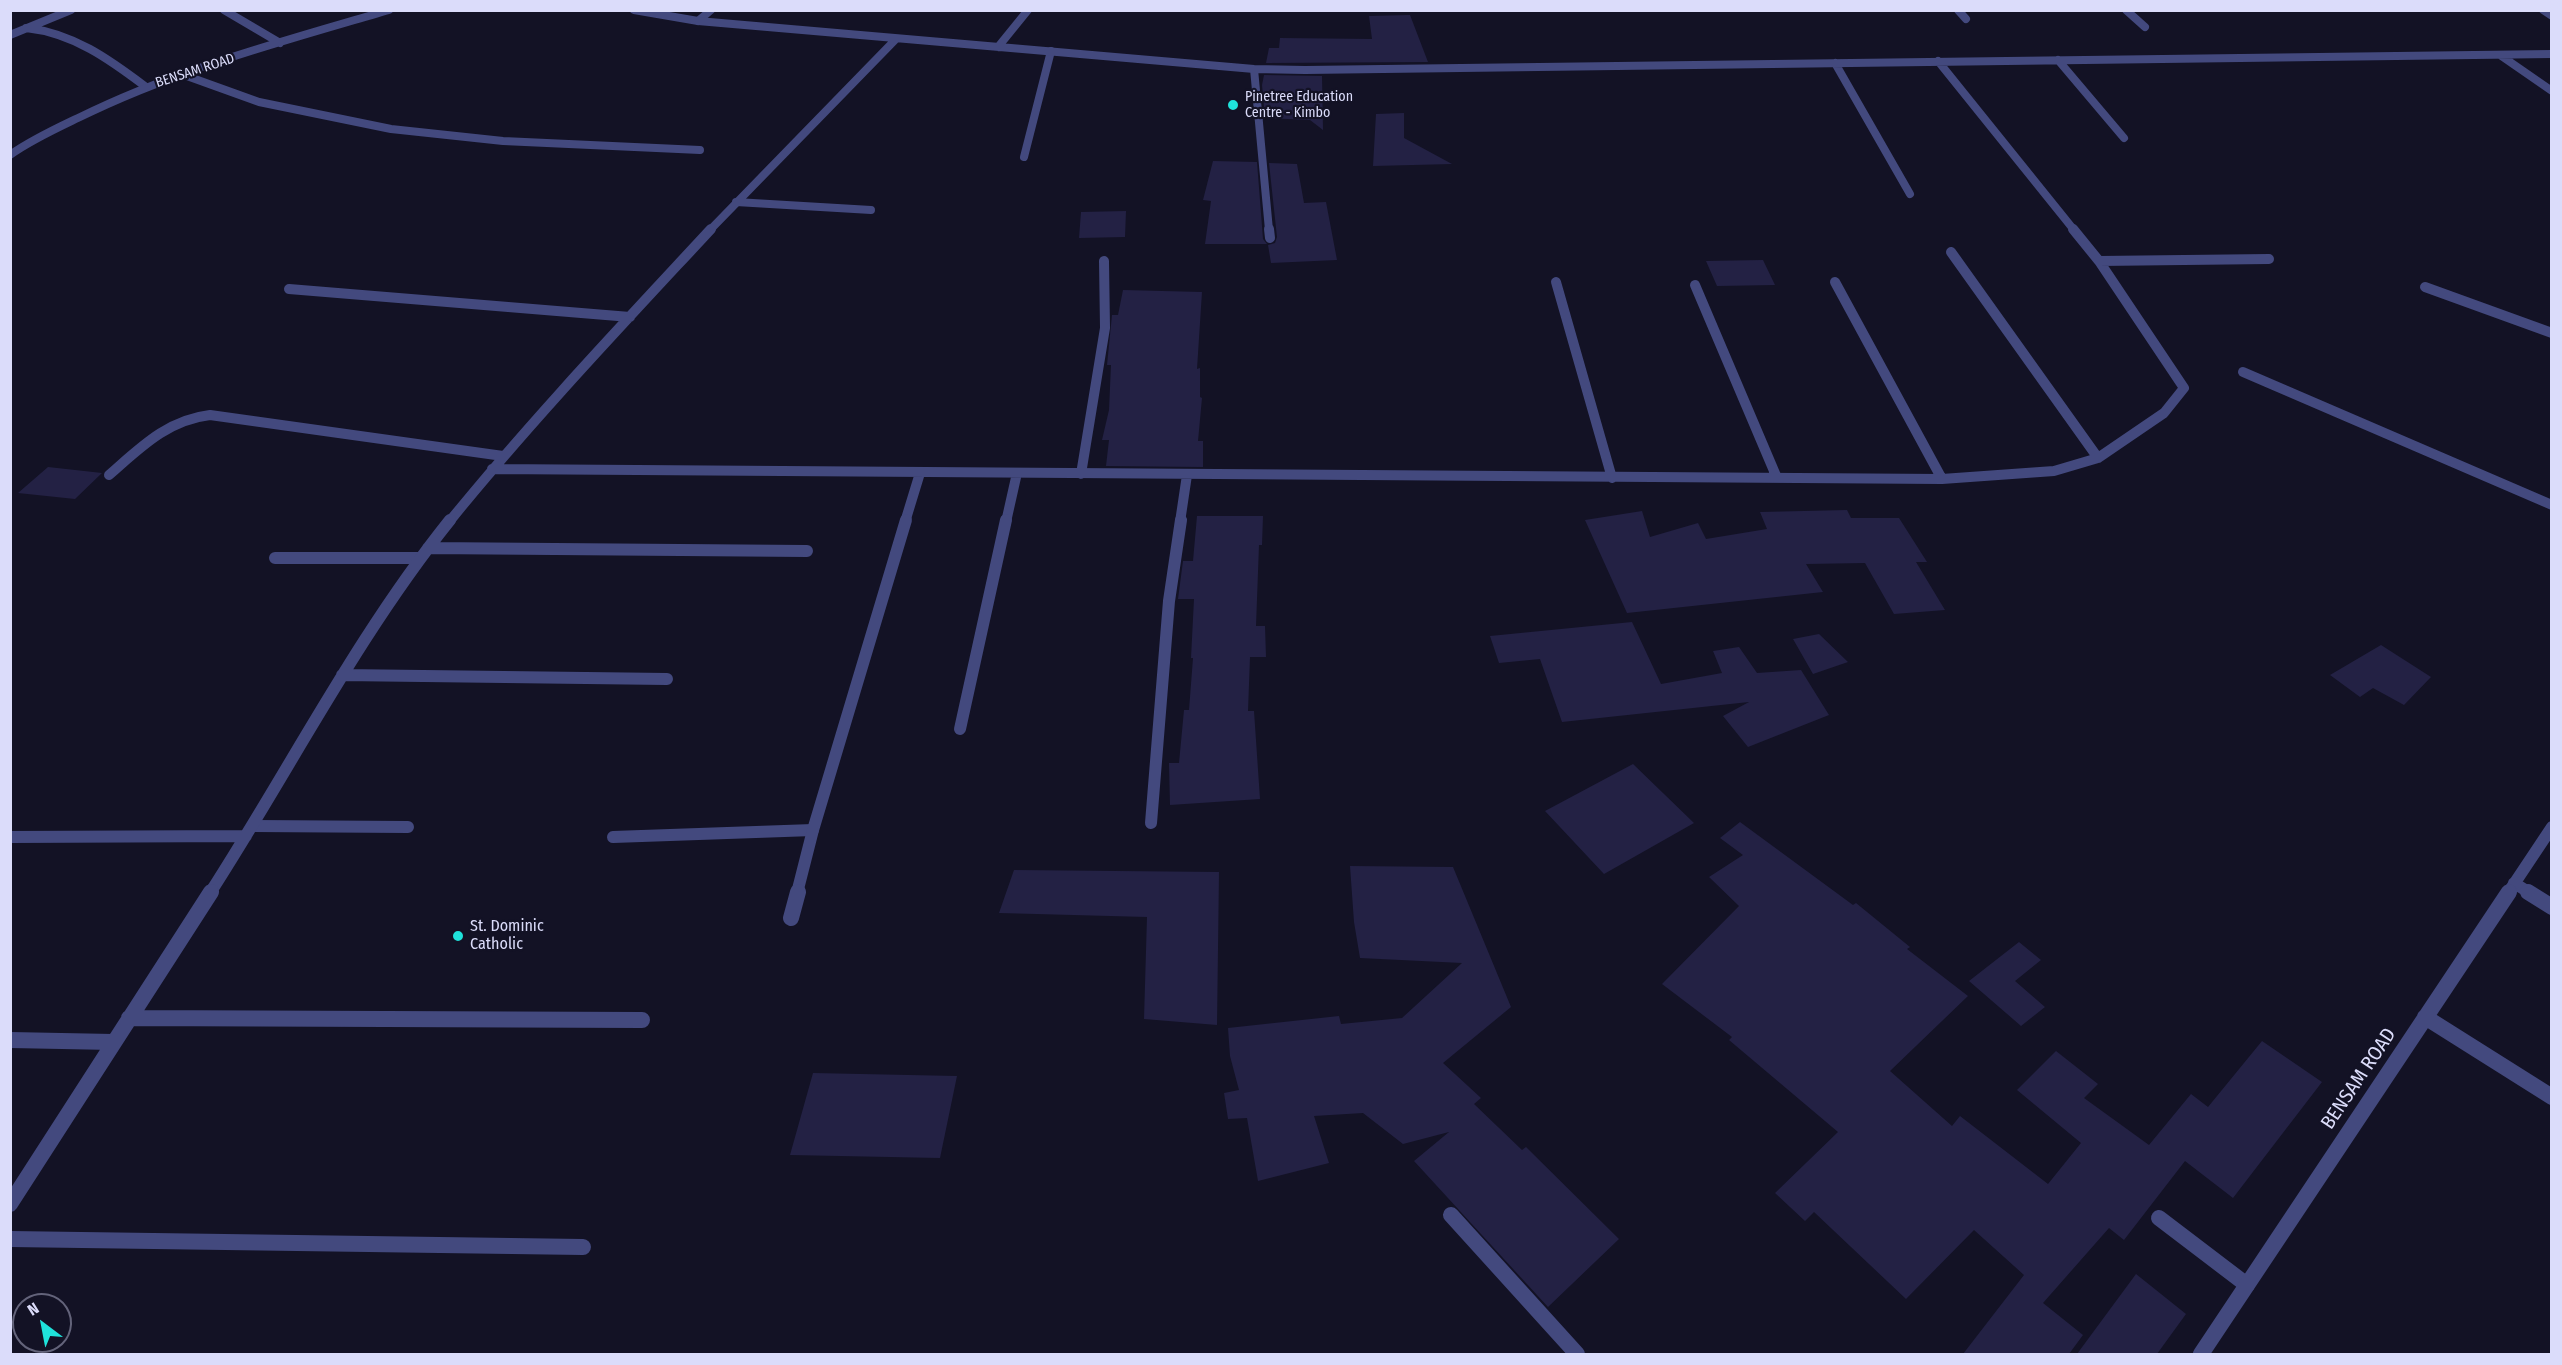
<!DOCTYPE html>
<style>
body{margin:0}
#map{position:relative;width:2562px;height:1365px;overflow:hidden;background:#131225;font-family:"Fira Sans Condensed",sans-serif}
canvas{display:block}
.frame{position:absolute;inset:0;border:12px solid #dbdcfa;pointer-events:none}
.north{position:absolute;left:12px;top:1293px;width:60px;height:60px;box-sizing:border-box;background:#131225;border:2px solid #63637a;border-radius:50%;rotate:328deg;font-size:16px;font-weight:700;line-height:24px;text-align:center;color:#dbdcfa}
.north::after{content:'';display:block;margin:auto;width:21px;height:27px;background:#1fe2db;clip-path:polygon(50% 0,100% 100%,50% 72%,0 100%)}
</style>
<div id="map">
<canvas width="2562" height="1365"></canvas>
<div class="frame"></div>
<div class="north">N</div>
</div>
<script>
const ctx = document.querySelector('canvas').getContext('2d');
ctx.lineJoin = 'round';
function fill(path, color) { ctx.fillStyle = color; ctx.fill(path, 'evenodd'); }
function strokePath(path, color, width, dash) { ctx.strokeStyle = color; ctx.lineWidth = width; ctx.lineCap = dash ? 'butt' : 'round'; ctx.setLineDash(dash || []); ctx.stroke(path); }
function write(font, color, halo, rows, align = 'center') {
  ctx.font = font + ' "Fira Sans Condensed",sans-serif'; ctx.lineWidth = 4.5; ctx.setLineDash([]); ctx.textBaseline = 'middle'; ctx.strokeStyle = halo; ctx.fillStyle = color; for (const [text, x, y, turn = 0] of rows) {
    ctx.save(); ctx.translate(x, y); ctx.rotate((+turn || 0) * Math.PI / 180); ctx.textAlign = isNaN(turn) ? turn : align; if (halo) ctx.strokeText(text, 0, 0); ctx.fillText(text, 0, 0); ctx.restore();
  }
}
fill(new Path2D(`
 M1410,15L1428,62L1266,63L1269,48H1279L1280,38L1372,39L1369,16Z
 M1264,75L1322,76L1323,130L1310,120L1265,118L1262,85Z
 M1404,113V138L1452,164L1373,166L1376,114Z
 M1213,161L1257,162L1263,239L1267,244H1205L1211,201L1203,200Z
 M1269,163L1297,164L1304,203L1326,202L1337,260L1271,263L1268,245L1275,243L1277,237Z
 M1126,211L1125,237L1079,238L1081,212Z
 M1763,260L1775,285L1717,286L1706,261Z
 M1123,290L1202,292L1197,369L1200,368V397L1202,398L1198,441H1203V467L1106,466L1109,440H1102L1109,410L1111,365H1107L1112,315H1118Z
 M48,467L102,473L75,499L18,493Z
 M1847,510L1851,518H1899L1927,562H1916L1945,610L1894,614L1865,563L1806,564L1823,592L1627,613L1585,520L1642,511L1650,537L1698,523L1706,539L1767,529L1760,512Z
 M1197,516H1263L1262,545H1259L1256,626H1265L1266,657H1250L1248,711H1254L1260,799L1170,805L1169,763H1179L1184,710H1189L1193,658H1191L1194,599H1178L1183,561H1193Z
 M1632,622L1661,684L1722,673L1713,651L1739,647L1757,673L1801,670L1829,715L1748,747L1723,716L1749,702L1562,722L1540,659L1499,663L1490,636Z
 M1819,634L1848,662L1813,674L1793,639Z
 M2381,645L2431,677L2404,705L2373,688L2360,697L2330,675Z
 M1633,764L1694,823L1604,874L1545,811Z
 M1740,822L1853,905L1856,903L1910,947L1907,949L1968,996L1890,1071L1952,1126L1960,1116L2048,1184L2081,1143L2017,1090L2056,1051L2098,1084L2084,1098L2149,1145L2191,1094L2208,1107L2262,1041L2322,1082L2233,1198L2185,1161L2124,1240L2109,1228L2043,1303L2083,1335L2069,1354H1963L2024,1275L1974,1230L1906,1299L1814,1212L1805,1221L1775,1193L1838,1132L1729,1040L1732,1037L1662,984L1739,906L1709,877L1743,855L1720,838Z
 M1350,866L1453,867L1511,1007L1443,1063L1481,1098L1474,1104L1522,1150L1526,1147L1619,1239L1548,1307L1414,1161L1449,1132L1403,1144L1363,1113L1314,1116L1329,1163L1258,1181L1247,1118L1228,1119L1224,1093L1239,1090L1230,1056L1228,1028L1339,1016L1341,1024L1402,1018L1462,963L1360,958L1354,922Z
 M1014,870L1219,872L1217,1025L1144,1019L1147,917L999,913Z
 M2019,942L2041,960L2015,981L2045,1007L2021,1026L1969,981Z
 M813,1073L957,1076L940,1158L790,1155Z
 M2136,1274L2186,1314L2157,1354H2077Z`), '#232144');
strokePath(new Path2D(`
 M698,21L711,10
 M26,28C73,33 109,59 146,87
 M10,35L71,10
 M184,75L259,102L391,129L503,141L700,150
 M1024,157L1051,51
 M736,202L871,210`), '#43497e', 8);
strokePath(new Path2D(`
 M2425,287L2552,333`), '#43497e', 10);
strokePath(new Path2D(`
 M275,558H420
 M253,826L408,827
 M613,837L813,830`), '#43497e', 12);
strokePath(new Path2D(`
 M2159,1218L2247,1285`), '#43497e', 16);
strokePath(new Path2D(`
 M224,10L280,43
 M634,10L698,21L1254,69L1305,70L2552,54
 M1958,10L1966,19
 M2126,10L2145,27
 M2543,10L2552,16
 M998,47L1028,10
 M2500,55L2552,91
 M2058,60L2124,138
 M1938,61L2074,230
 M1835,63L1910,194
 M1254,69L1269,230
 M10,155C31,140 55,129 78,118C177,69 284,41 389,10
 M710,230L895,40`), '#43497e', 8);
strokePath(new Path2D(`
 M1269,229L1270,238
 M1951,252L2098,458
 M2099,261L2269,259
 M1556,282L1612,478
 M1835,282L1942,479
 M1695,285L1777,478
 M289,289L630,317
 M2243,372L2552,505
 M492,469L1942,479L2054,471L2098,458L2164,413L2184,388L2099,261L2073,229
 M1081,474L1105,328L1104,261
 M109,475C140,448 167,420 210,415L503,456
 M449,522C532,420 622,325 711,229
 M905,522L920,473
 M1006,522L1017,473
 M1180,522L1187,475`), '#43497e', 10);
strokePath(new Path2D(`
 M428,548L807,551
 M342,675L667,679
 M960,729L1006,520
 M1151,823L1169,601L1181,520
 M10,837L246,836
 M2514,883L2530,893
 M210,893C290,769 357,636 450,520
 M797,893L813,830L906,520
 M2508,893L2552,827`), '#43497e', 12);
strokePath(new Path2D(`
 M2528,892L2552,907
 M791,918L798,892
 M2425,1017L2552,1097
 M129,1018L642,1020
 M10,1040L113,1042
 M10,1204L211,892
 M1451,1215L1577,1354
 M10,1239L583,1247
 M2201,1354L2509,892`), '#43497e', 16);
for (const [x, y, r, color] of [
 [1233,105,6,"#1fe2db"],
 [458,936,6,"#1fe2db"]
]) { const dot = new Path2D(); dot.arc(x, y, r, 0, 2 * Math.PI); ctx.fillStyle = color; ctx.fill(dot); strokePath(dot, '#131225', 2); }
write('14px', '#dbdcfa', '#131225', [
 ["BENSAM ROAD",195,71,-18]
]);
write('14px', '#dbdcfa', '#131225', [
 ["Pinetree Education",1245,97],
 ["Centre - Kimbo",1245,113]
], 'left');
write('16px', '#dbdcfa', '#131225', [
 ["St. Dominic",470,927],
 ["Catholic",470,945]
], 'left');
write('20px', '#dbdcfa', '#131225', [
 ["BENSAM ROAD",2359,1079,-56]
]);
</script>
